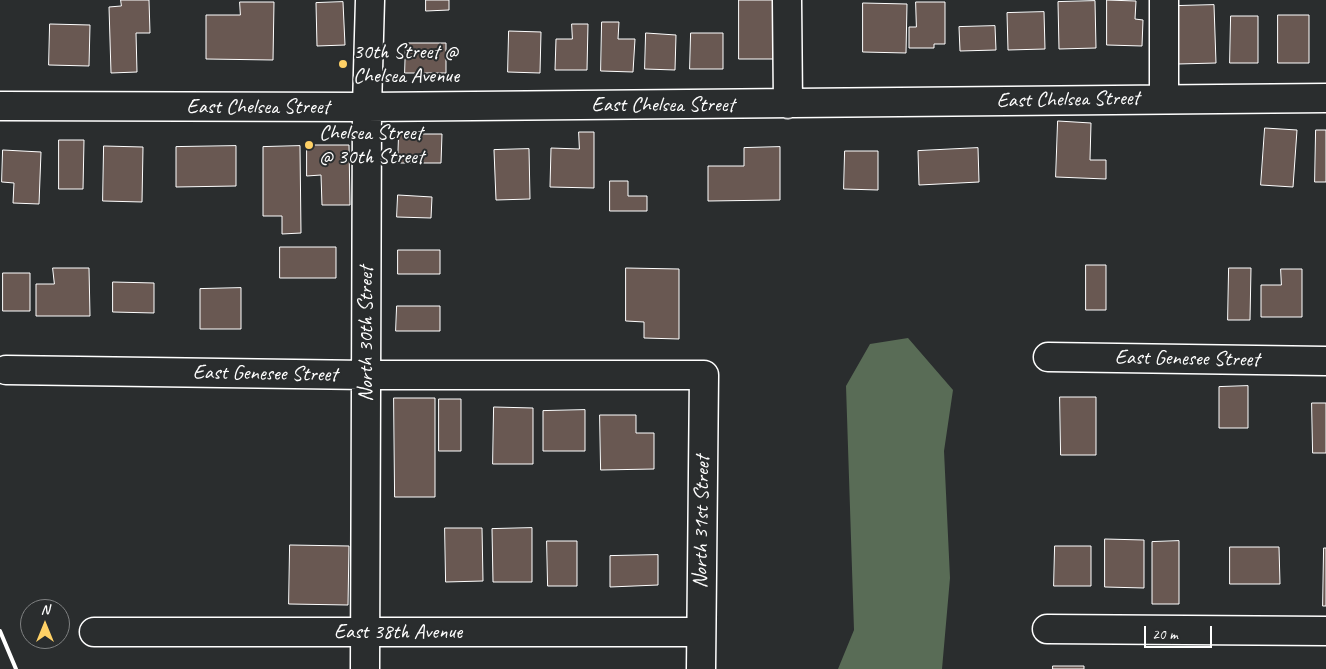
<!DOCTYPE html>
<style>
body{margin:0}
#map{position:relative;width:1326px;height:669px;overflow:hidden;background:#2a2d2e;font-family:Caveat,sans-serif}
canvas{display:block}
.north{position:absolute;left:20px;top:599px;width:50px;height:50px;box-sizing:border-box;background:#2a2d2e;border:1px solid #7f8182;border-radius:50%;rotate:0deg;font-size:14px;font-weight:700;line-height:20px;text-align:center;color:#fff}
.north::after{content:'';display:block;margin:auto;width:18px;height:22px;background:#ffd166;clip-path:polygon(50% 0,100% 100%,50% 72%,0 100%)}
.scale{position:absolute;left:1144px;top:626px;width:68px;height:22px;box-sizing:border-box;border:2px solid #fff;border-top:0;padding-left:6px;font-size:15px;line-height:18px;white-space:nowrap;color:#fff;-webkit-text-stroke:4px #2a2d2e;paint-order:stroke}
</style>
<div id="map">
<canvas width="1326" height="669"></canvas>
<div class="north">N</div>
<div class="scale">20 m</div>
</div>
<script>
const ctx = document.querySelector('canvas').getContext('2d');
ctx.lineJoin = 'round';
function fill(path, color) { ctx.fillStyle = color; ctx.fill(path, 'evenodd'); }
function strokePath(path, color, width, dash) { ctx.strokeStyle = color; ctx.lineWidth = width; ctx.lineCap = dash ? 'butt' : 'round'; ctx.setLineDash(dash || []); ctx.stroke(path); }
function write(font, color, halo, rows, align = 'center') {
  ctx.font = font + ' Caveat,sans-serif'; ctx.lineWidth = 4; ctx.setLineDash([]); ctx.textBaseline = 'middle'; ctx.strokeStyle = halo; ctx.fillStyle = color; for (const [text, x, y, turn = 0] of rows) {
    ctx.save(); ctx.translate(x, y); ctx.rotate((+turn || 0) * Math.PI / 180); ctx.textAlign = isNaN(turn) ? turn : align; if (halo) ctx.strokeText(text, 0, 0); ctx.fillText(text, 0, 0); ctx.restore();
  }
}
fill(new Path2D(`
 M908,338L953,390L944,451L950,578L942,669H838L854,630L846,386L870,344Z`), '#596c56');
const building = new Path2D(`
 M121,0H149L150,33H136L137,72L111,73L109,7L121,6Z
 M426,0H449V10L426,11Z
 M739,0H780V59H739Z
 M1107,0L1136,1L1135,19L1143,20L1142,46L1107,45Z
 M1095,1L1096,48L1059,49L1058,2Z
 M240,2H274L273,60L206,59V15H240Z
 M343,2L345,45L317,46L316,3Z
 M916,2H945V44H934V48H909V27H916Z
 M863,3L907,4L906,53L863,52Z
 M1214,5L1216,63L1178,64L1176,6Z
 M1044,12L1045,49L1008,50L1007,13Z
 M1278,15H1309V63H1278Z
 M1231,16H1258V63H1230Z
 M602,22H619L618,39H635L633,72L601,71Z
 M50,24L90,25L89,66L49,65Z
 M572,24H588L587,70H555L556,39H572Z
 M995,26L996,50L960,51L959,27Z
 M509,31L541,32L540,73L508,72Z
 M646,33L676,35L675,70L645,69Z
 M691,33H723V69H690Z
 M406,43H446V73H405Z
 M1058,121L1091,123L1090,160H1106V179L1056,177Z
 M1265,128L1297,130L1293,187L1261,185Z
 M1316,130H1326V182H1315Z
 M579,132H594V188L550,187L551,148L579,149Z
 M399,134H442L441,163H398Z
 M59,140H84L83,189H59Z
 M307,145H349L350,205H322L321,175L307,176Z
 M104,146L143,147L142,202L103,201Z
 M236,146V186L176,187V147Z
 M300,146L301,233L282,234V216H263V147Z
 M780,147V200L708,201V166H744V148Z
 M978,148L979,182L919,185L918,151Z
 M529,149L530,199L496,200L494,150Z
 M3,150L41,152L39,204L13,203L14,183L2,182Z
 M845,151H878V190L844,189Z
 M610,181H628V196H647V211H610Z
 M398,195L432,197L431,218L397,217Z
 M280,247H336V278H280Z
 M398,250H440V274H398Z
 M1086,265H1106V310H1086Z
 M53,268H89L90,316H36V284H54Z
 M626,268L679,269V339L644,338V322L626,321Z
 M1229,268H1251L1250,320H1228Z
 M1281,269H1302V317H1261V285H1281Z
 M3,273H30V311H3Z
 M113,282L154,283V313L113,312Z
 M241,288V329H200V289Z
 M397,306H440V331H396Z
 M1248,386V428H1219V387Z
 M1060,397H1096V455H1061Z
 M394,398H435V497H395Z
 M439,399H461V451H439Z
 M1312,403H1326V453H1313Z
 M494,407L533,408V464H493Z
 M585,410V451H543V411Z
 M600,415H636V433H654V469L601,470Z
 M445,528H482L483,581L446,582Z
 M532,528V582H493L492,529Z
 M1105,539L1144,540V588L1105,587Z
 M547,541H577V586H548Z
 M1179,541V604H1152V542Z
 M290,545L349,546L348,605L289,604Z
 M1055,546H1091V586H1054Z
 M1230,547H1279L1280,584H1230Z
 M1324,548H1326V606H1323Z
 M658,555V585L610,587V556Z
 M1053,666H1084V669H1053Z`);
fill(building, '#695852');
strokePath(building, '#fff', 1);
const minor = new Path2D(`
 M787,0L788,104
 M1164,0V99
 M0,106L367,107L1326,98
 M1048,357L1326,361
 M6,370L366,375H704L701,669
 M1047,629L1326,631
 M94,632H701
 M365,669L367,107L370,0`);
strokePath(minor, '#fff', 31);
strokePath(minor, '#2a2d2e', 28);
strokePath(new Path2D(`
 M0,631L16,669`), '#fff', 4);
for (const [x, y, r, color] of [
 [343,64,5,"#ffd166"],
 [309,145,5,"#ffd166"]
]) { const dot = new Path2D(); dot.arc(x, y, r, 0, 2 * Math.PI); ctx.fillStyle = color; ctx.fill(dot); strokePath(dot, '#2a2d2e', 2); }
write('21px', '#fff', '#2a2d2e', [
 ["30th Street @",353,52],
 ["Chelsea Avenue",353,76],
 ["Chelsea Street",319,133],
 ["@ 30th Street",319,157]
], 'left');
write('21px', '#fff', '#2a2d2e', [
 ["East Chelsea Street",1068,100,-1],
 ["East Chelsea Street",663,105],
 ["East Chelsea Street",258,107],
 ["North 30th Street",366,334,-90],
 ["East Genesee Street",1187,359,1],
 ["East Genesee Street",265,374,1],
 ["North 31st Street",702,522,-89],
 ["East 38th Avenue",398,632]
]);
</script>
